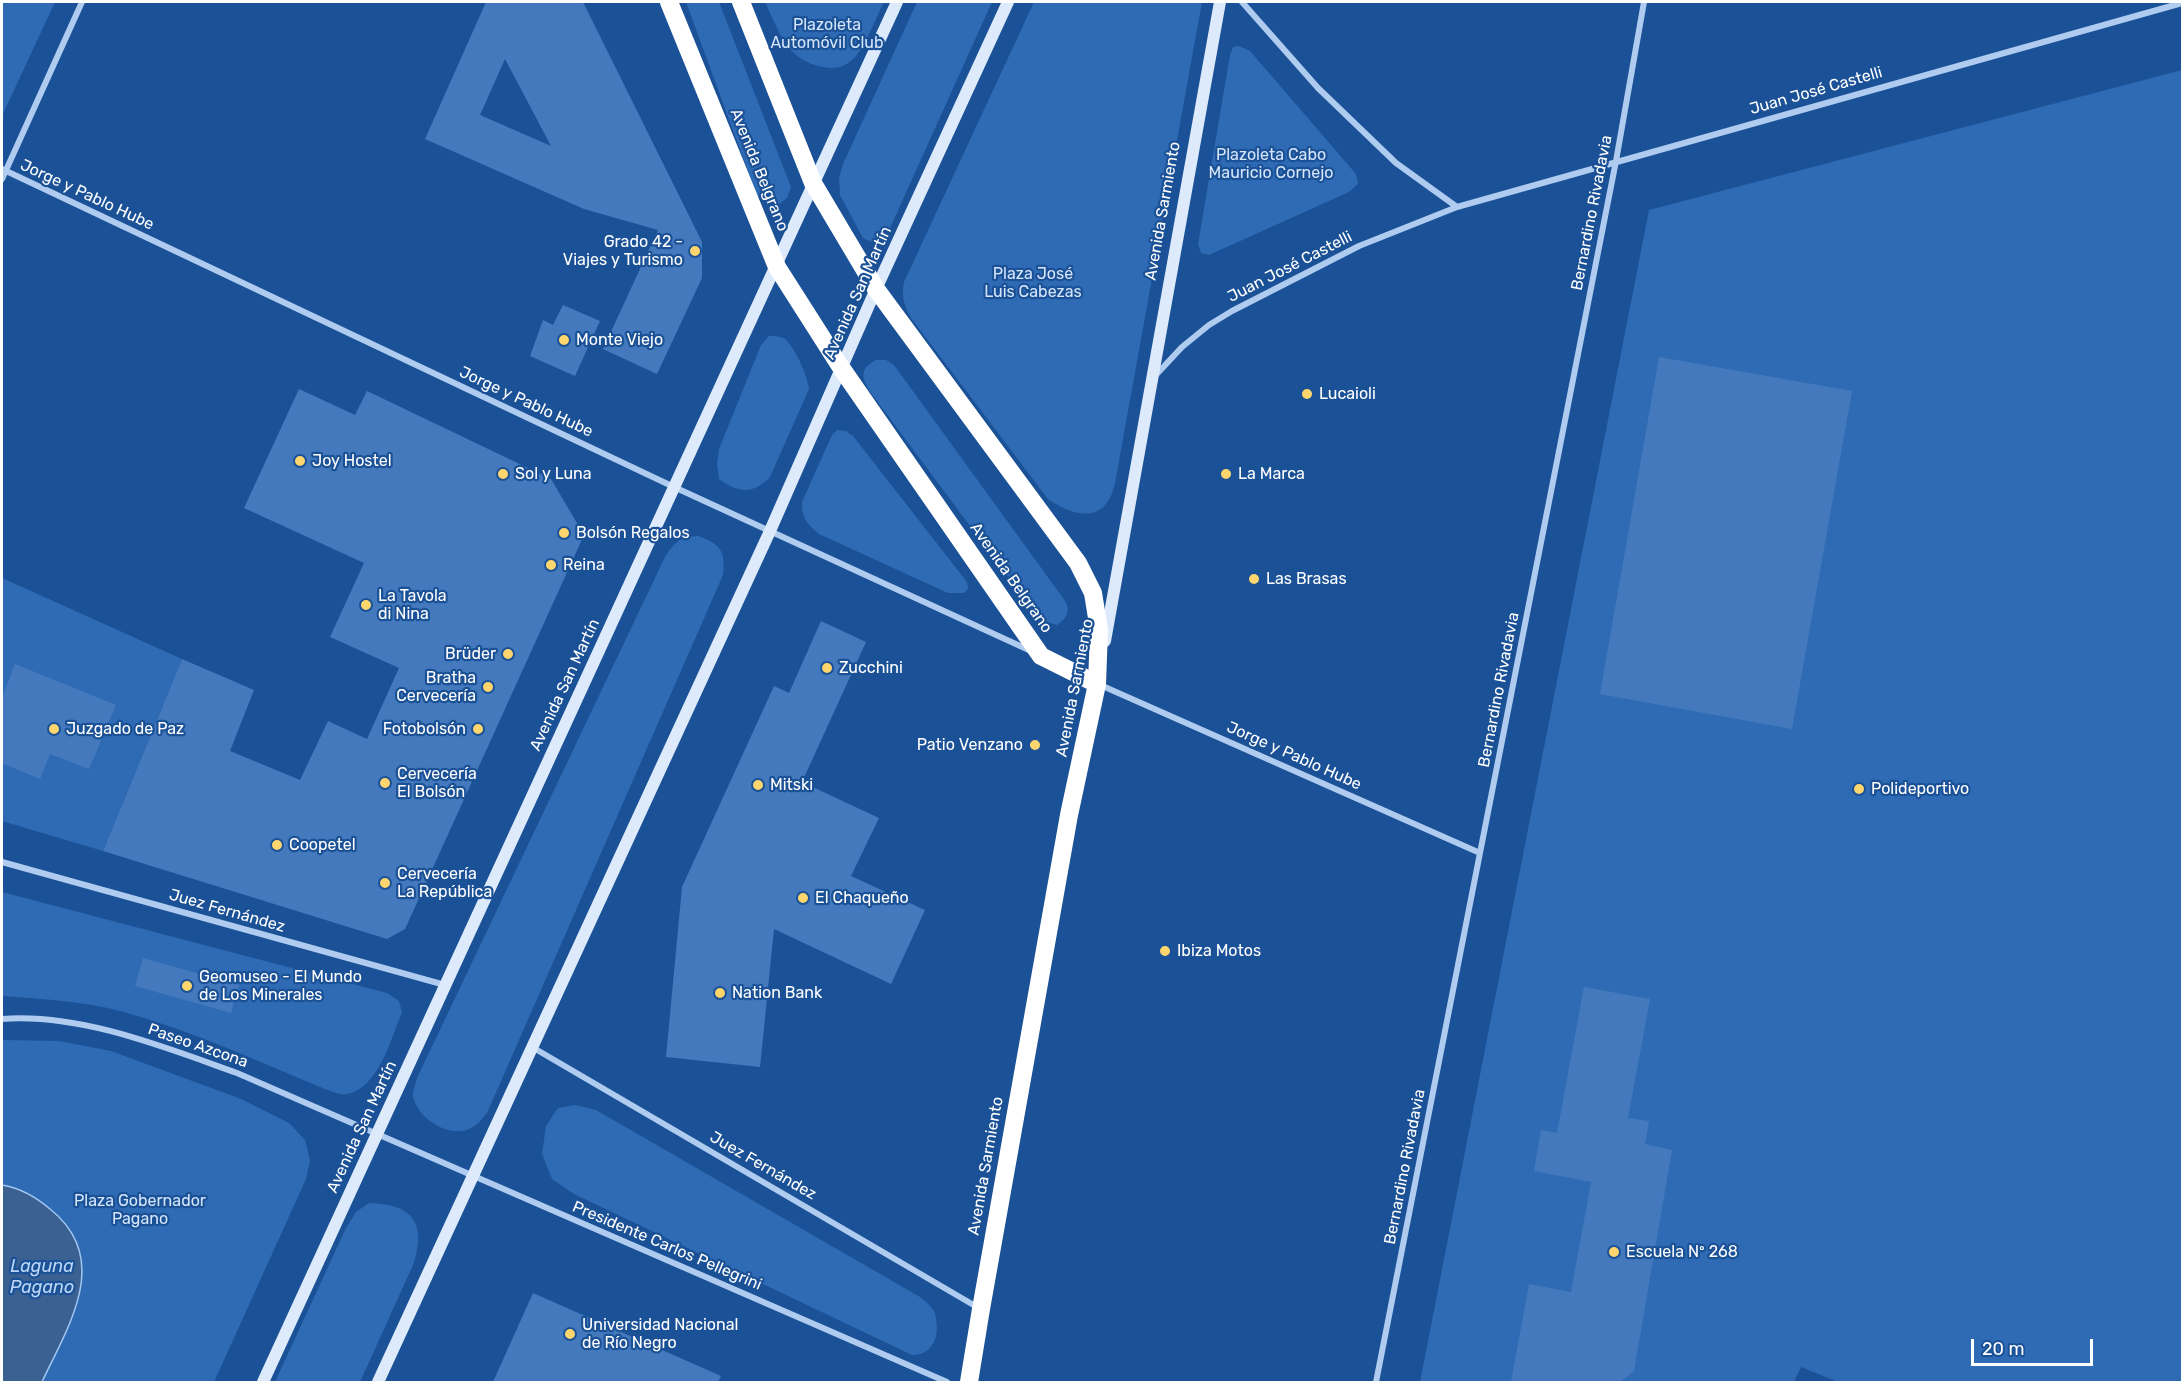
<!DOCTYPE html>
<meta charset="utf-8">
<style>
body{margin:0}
#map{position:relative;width:2184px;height:1384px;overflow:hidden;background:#1b5196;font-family:Rubik,sans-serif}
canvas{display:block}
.frame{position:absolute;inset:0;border:3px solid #fff;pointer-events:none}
.scale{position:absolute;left:1971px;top:1339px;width:122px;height:27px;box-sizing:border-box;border:3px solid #fff;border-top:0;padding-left:8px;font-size:18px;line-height:21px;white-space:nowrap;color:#fff;-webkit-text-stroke:4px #1b5196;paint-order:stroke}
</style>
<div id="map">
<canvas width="2184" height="1384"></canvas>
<div class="frame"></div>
<div class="scale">20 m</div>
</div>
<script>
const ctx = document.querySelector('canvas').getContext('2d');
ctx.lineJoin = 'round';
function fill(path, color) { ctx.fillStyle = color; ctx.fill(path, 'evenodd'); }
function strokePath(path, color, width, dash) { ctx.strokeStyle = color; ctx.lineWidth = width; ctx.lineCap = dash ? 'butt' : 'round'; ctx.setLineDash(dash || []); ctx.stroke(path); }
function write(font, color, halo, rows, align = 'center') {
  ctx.font = font + ' Rubik,sans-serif'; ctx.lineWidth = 4.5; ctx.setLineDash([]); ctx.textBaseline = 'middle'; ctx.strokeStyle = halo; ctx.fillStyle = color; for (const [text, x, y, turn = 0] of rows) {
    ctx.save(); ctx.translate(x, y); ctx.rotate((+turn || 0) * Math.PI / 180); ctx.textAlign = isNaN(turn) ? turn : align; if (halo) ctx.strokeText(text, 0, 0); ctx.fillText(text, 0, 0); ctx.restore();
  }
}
fill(new Path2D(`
 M2,2H55L2,116Z
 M686,2H719L791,187L787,198L778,205L767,202L757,196Z
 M765,2H884C876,17 867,43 856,56C847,66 837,70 823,67C786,60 780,33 765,2Z
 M917,2H992L886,237L878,243L872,242L863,238L840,195L839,178L843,164Z
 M1034,2H1202L1115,483C1113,489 1112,496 1108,501C1094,524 1065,511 1048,499L911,318C904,305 901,296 904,282Z
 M1239,46L1250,51L1356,174L1358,184L1349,192L1209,255L1201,253L1198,244L1230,55L1233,47Z
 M2182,70V1382H1838L1801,1367L1794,1382H1420L1649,210Z
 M769,336C776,336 783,336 787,341C797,352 807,375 809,389L770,477C752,495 739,493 719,479L717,464L719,449L761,345Z
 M876,360H886L894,365L1063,598C1071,609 1069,617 1057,625L1040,620L871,393C862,379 858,369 876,360Z
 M837,430L846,431L853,436L967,582L968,589L964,593H948L819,534C807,524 801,517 802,502L832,435Z
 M698,536C720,544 726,551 723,575L487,1113C482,1119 477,1126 469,1129C448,1138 417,1118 413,1096C412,1091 416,1083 417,1078L664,559C674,543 678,537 698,536Z
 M2,578L182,659L103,851L2,821Z
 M2,892L387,993L399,1001L402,1012C391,1038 379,1088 347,1094C341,1096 331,1091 325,1089C259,1062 193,1031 124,1012C84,1001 42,999 2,996Z
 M2,1040L59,1041L111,1051L241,1099L289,1123L305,1140L310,1160L306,1179L214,1382H2Z
 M575,1105L596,1110L920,1297C925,1301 931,1306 934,1311C941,1331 936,1355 912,1355L574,1194L552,1179L542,1154L546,1126L558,1108Z
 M369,1203C413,1204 427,1223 413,1265L360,1382H275L346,1228L356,1212Z`), '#2f6bb4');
const water = new Path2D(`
 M2,1185C20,1188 36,1197 50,1209C113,1259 68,1326 42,1382H2Z`);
fill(water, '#3b6193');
strokePath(water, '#a2c7f1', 1.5);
fill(new Path2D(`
 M486,2H583L702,242V278L657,374L603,349L658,230L584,209L425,139ZM505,59L551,146L480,115Z
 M563,305L600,321L575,376L530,356L543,320L553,325Z
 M1659,357L1852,391L1792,729L1600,694Z
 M299,389L355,415L367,391L551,479L584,535L405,929L387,939L103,851L182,659L254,690L230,751L300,780L328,721L367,739L399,668L330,637L364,563L244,508Z
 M821,621L866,642L802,782L879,818L851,876L925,910L891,984L774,929L760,1067L666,1057L682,887L774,686L789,693Z
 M15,664L116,705L89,769L50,754L40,779L2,763V698Z
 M143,958L239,985L231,1013L135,986Z
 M1584,987L1650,999L1628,1118L1649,1121L1645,1144L1672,1150L1634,1371L1620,1382H1511L1529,1284L1571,1292L1591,1182L1534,1171L1541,1130L1557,1133Z
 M533,1293L721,1376L718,1382H493Z`), '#447abd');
strokePath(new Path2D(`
 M1242,2L1318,88L1396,163L1457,207
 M2,169L674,487L1031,651
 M2,179L82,2
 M1155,376L1182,347L1209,325L1232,311L1359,246L1457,207L2182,3
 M1098,684L1480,853
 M2,862L445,985
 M2,1019C80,1013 164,1047 237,1073L947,1382
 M532,1047L977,1307
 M1376,1382L1616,161L1644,2`), '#afccf0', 6);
strokePath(new Path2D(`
 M1105,641L1220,2
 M263,1382L897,2
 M378,1382L770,531L876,289L1008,2`), '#dceafb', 12);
strokePath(new Path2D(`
 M669,2L777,267L842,369L1041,656L1097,684
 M741,2L813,183L876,289L1078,563L1093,593L1099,630L1097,684L1069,815L981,1309L969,1382`), '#fff', 18);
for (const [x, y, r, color] of [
 [695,251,6,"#ffd56d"],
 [564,340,6,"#ffd56d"],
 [1307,394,6,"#ffd56d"],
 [300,461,6,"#ffd56d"],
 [503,474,6,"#ffd56d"],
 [1226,474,6,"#ffd56d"],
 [564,533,6,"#ffd56d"],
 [551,565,6,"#ffd56d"],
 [1254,579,6,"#ffd56d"],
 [366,605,6,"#ffd56d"],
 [508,654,6,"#ffd56d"],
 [827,668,6,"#ffd56d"],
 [488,687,6,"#ffd56d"],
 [54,729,6,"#ffd56d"],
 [478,729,6,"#ffd56d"],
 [1035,745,6,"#ffd56d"],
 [385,783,6,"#ffd56d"],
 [758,785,6,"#ffd56d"],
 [1859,789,6,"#ffd56d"],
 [277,845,6,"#ffd56d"],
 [385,883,6,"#ffd56d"],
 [803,898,6,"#ffd56d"],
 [1165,951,6,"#ffd56d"],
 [187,986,6,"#ffd56d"],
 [720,993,6,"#ffd56d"],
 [1614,1252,6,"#ffd56d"],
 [570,1334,6,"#ffd56d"]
]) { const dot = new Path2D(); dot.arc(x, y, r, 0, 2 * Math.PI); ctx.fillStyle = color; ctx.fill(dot); strokePath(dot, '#1b5196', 2); }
write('16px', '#d5e6fb', '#1b5196', [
 ["Plazoleta",827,25],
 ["Automóvil Club",827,43],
 ["Plazoleta Cabo",1271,155],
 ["Mauricio Cornejo",1271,173],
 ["Plaza José",1033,274],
 ["Luis Cabezas",1033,292],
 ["Plaza Gobernador",140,1201],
 ["Pagano",140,1219]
]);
write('16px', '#fff', '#1b5196', [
 ["Juan José Castelli",1816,91,-16],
 ["Avenida Belgrano",759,170,68],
 ["Jorge y Pablo Hube",87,195,25],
 ["Avenida Sarmiento",1163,211,-80],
 ["Bernardino Rivadavia",1592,213,-79],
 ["Juan José Castelli",1290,267,-27],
 ["Avenida San Martín",858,293,-66],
 ["Jorge y Pablo Hube",526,402,25],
 ["Avenida Belgrano",1011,578,55],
 ["Avenida San Martín",565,685,-65],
 ["Avenida Sarmiento",1075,688,-79],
 ["Bernardino Rivadavia",1499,690,-79],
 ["Jorge y Pablo Hube",1294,756,24],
 ["Juez Fernández",227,911,16],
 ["Paseo Azcona",198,1046,19],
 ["Avenida San Martín",362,1127,-65],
 ["Juez Fernández",763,1166,30],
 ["Avenida Sarmiento",986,1166,-80],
 ["Bernardino Rivadavia",1405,1167,-79],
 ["Presidente Carlos Pellegrini",667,1246,23]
]);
write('16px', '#fff', '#1b5196', [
 ["Grado 42 -",683,242,"right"],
 ["Viajes y Turismo",683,260,"right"],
 ["Monte Viejo",576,340],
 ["Lucaioli",1319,394],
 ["Joy Hostel",312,461],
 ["Sol y Luna",515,474],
 ["La Marca",1238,474],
 ["Bolsón Regalos",576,533],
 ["Reina",563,565],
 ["Las Brasas",1266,579],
 ["La Tavola",378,596],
 ["di Nina",378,614],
 ["Brüder",496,654,"right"],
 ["Zucchini",839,668],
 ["Bratha",476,678,"right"],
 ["Cervecería",476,696,"right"],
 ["Juzgado de Paz",66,729],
 ["Fotobolsón",466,729,"right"],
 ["Patio Venzano",1023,745,"right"],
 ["Cervecería",397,774],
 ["El Bolsón",397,792],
 ["Mitski",770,785],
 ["Polideportivo",1871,789],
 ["Coopetel",289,845],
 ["Cervecería",397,874],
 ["La República",397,892],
 ["El Chaqueño",815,898],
 ["Ibiza Motos",1177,951],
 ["Geomuseo - El Mundo",199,977],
 ["de Los Minerales",199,995],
 ["Nation Bank",732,993],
 ["Escuela Nº 268",1626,1252],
 ["Universidad Nacional",582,1325],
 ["de Río Negro",582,1343]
], 'left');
write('italic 18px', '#bbd6f6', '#1b5196', [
 ["Laguna",42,1267],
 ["Pagano",42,1288]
]);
</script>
